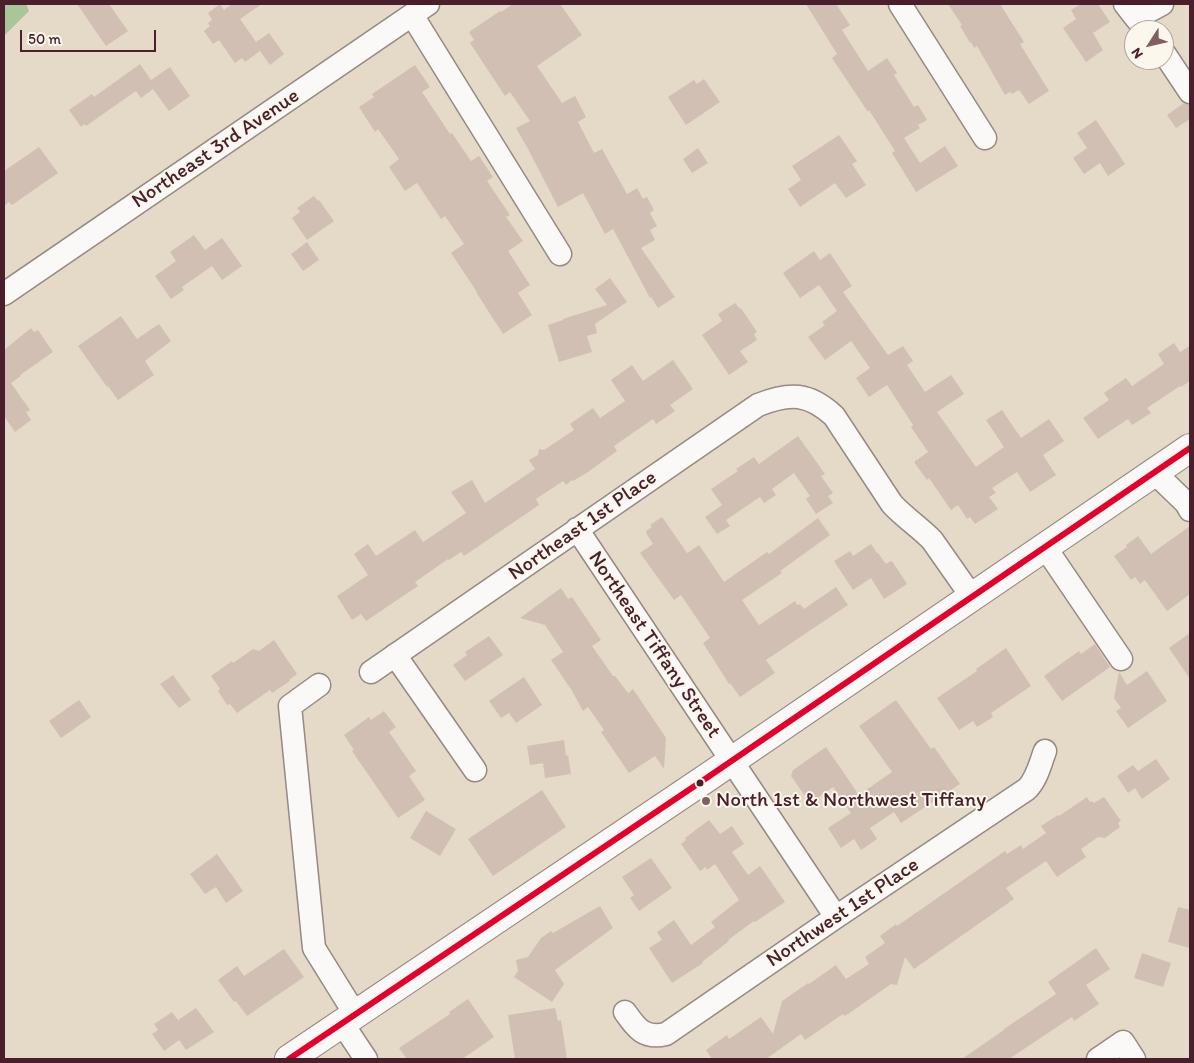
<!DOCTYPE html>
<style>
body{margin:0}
#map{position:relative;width:1194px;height:1063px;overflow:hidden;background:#e4dac7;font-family:Itim,sans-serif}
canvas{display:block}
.frame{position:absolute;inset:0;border:5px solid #4a1f2b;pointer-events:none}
.north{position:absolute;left:1124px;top:20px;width:50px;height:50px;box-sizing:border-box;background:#fbf7ec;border:1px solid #b4a19f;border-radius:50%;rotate:235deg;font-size:14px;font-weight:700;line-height:20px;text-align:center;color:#4a1f2b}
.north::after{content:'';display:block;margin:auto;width:18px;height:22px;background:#806062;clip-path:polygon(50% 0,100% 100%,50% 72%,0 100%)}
.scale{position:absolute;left:20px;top:30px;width:136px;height:22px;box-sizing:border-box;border:2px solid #4a1f2b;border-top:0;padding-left:6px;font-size:15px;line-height:18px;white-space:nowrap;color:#4a1f2b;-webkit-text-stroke:4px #fbf7ec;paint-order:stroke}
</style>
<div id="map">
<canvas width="1194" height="1063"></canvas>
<div class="frame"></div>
<div class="north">N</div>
<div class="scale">50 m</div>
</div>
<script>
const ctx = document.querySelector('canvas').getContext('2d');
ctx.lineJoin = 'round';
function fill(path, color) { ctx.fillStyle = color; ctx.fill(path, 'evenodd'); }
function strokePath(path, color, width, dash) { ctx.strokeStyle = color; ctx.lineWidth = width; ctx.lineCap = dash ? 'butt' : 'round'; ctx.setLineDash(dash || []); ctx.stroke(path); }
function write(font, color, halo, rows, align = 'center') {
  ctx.font = font + ' Itim,sans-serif'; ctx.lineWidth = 4; ctx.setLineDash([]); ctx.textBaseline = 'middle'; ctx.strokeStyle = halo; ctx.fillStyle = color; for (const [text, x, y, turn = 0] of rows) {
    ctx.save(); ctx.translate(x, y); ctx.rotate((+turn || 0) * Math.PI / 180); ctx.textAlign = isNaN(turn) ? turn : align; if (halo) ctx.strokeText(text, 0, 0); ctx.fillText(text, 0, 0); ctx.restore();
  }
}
fill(new Path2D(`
 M4,4H26L29,11L4,36Z`), '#a9c599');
fill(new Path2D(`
 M77,4H109L128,31L106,46Z
 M220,4L224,10L232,4H262L240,19L256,42L269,33L284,54L270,65L260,51L245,62L242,58L235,63L219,40L213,44L204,31L210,26L208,23L212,20L208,13Z
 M513,4H560L582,35L537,66L562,103L575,96L586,117L578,122L594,153L602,149L627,194L637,188L643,199L647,197L654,210L650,213L657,226L650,230L655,240L641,248L675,297L658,308L651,297L650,298L613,229L605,234L583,193L558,207L528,149L516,128L530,121L510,92L505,96L470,43L474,40L469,32L500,11L501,12Z
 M806,4H836L850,25L842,30L868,71L887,58L897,73L894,75L914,107L918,105L927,120L918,125L920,128L904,138L920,163L945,146L958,166L916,192L892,153L895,151L869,110L868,112L832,58L837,54Z
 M948,4H1000L1024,42L1020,44L1049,91L1029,104L1019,90L1012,94L1010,92L1005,95L977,46L974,48L971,42L970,43L960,26L962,25Z
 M1081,4H1098L1110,22L1093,33L1103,50L1086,62L1063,28L1076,19L1071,10Z
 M140,64L151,80L170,67L190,96L169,111L153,89L141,98L136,91L86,126L84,124L81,127L69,110L92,94L94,97Z
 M415,65L430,87L422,92L450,134L452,133L471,161L479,156L493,177L487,181L510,215L506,217L523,241L508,251L530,285L518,293L532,315L503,334L476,292H477L451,253L464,244L445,216L441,219L417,183L405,191L389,167L399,159L378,129L375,132L359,107L374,97L372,94Z
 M704,79L720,102L686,125L668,97L694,80L697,84Z
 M1184,103L1190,105V119L1176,128L1167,115Z
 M1096,120L1125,164L1108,176L1100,163L1084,174L1073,158L1087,148L1077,133Z
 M839,135L857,161L852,164L866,185L846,198L835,183L800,207L788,189L801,180L792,166Z
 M39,147L58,173L12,205L9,202L4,206V171Z
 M698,148L708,163L692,173L683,159Z
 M314,196L318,201L319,200L334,221L307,240L292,218L300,212L297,208Z
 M194,235L205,250L222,238L242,266L222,280L212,266L182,287L184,290L171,299L155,276L176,261L170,252Z
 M307,242L319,260L303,271L291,254Z
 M814,251L820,260L830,253L852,286L843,292L888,355L903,346L913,361L907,365L925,392L951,375L964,394L937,412L976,467L1004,447L986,420L1002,410L1021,438L1049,419L1064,441L1043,455L1056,475L1030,492L1017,472L992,488L996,493L989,497L998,509L975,524L970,517L967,519L958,505L951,510L929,478L927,480L914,462L928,452L911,427L913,425L887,385L869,397L856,378L870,368L851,341L825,360L808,337L825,325L822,322L837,311L819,285L800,298L783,273Z
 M610,278L627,302L595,324L597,333L587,336L592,352L559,362L548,325L563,320V319L607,305L595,289Z
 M735,303L740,309L741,308L757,332L754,334L757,340L740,351L748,362L729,375L702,335L722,321L718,314Z
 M121,316L137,339L159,324L171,341L145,361L154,375L118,400L108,386L107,387L78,346Z
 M31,328L34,332L38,330L53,352L20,375L21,376L11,383L30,410L26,412L31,420L15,432L4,416V350Z
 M1174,343L1180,352L1190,346V381L1181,387L1180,386L1147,408L1151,413L1132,425L1128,419L1098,439L1083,418L1109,400L1104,393L1126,378L1132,386L1164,364L1158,354Z
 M673,360L693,389L670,405L675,411L656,424L653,419L614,446L617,451L588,472L573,481L572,480L566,485L563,481L536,499L539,505L464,556L461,552L449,560L448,559L415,582L418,586L366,621L361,614L352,620L337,596L368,575L354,554L368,544L376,556L415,530L423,542L466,513L451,492L472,480L485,503L535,469L529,460L538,455L539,449L544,450L574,430L570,424L593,408L600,418L625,401L611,380L632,365L643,381Z
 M798,436L825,474L821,476L833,493L828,496L833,503L816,514L806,499L810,496L794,473L772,489L776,495L764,503L760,497L726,520L730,526L717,534L705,517L722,505L711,489L738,471L736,469L754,457L759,464Z
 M662,517L687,553L699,545L724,582L767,552L769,554L818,518L830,535L780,571L782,573L742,600L759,625L795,601L797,605L800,604L804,609L836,587L848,605L766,660L775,673L740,697L730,683L729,684L703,643L710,638L681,595L674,600L640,553L653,544L646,533H647L646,531L652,527L650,525Z
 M1190,526V594L1167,611L1145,580L1140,584L1135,577L1131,580L1114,556L1127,547L1126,545L1138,536L1151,554Z
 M871,544L877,553H878L886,564L890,561L891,562L892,561L907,584L884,599L871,578L853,590L834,561L850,551L853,556Z
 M561,588L568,599L572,597L601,640L592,646L613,676H615L628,693L633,689L666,738L664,769L655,756L629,773L601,732L604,730L588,707L583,711L571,689L551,660L563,652L545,625L520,618Z
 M1190,633V679L1169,648Z
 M489,636L503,655L465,681L453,665L467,655L465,652Z
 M274,640L297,674L289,680L290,681L272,693L270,690L237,713L230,704L227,705L218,691L220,689L211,676L232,661L233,663L253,649L259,651Z
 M1095,644L1110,667L1062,701L1044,676L1079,651L1081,654Z
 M1006,648L1031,686L991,713L993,717L977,727L973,721L959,730L937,698L977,671L976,669Z
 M1147,671L1167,701L1128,728L1116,711L1121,708L1114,698L1119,672L1127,685Z
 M173,675L191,700L179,708L160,684Z
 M524,677L542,705L516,723L509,713L501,718L489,701Z
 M79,700L91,717L61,738L49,721Z
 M896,700L931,749L934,747L960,784L901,823L894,812L870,828L877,839L861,850L854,839L841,848L828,828L851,813L833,787L810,803L791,776L793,770L826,747L859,795L892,772L859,726Z
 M384,711L396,727L389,732L416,771L409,776L425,800L398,818L352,751L354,750L344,735L369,717L371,720Z
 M564,740L566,756L568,755L571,774L545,778L543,763L530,765L527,746Z
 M1156,759L1170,779L1142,799L1135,788L1128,793L1117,776L1133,765L1138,771Z
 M542,790L566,827L493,876L468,839Z
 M1087,797L1090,802L1092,801L1094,803L1104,797L1121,821L1118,823L1120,827L1105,838L1098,837L1081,849L1086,857L1057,877L1046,861L1006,888L1014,899L914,969L905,957L897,985L891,984L848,1014L844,1016L843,1014L805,1040L801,1034L766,1059H712L706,1050L727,1035L729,1039L761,1017L773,1034L782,1001L808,983L809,984L836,965L846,979L869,964L865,957L885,943L880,936L896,924L897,926L1005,851L1007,854L1021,845L1023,849L1046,833L1041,826L1058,815L1059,816Z
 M426,811L456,829L440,856L410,838Z
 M709,820L720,834L732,826L744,844L732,852L748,875L760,866L785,902L755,922L754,921L728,940L729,941L702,962L703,963L672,983L649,948L662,940L657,932L674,920L691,945L715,927L711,922L739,900L715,864L707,870L706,867L700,871L681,844L686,840L685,838Z
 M217,854L243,891L226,903L216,887L205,894L190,874Z
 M651,858L672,888L639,911L630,898L634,895L622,877Z
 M600,906L613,928L555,970L564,984L552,1002L514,977L518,971L516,960L528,957L541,938L551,931L553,933Z
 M1178,907L1190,910V948L1168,942Z
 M1096,948L1110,969L1086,985L1099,1004L1074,1021L1072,1017L1009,1059H962L1004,1030V1029L1056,994L1048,982Z
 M284,949L304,977L247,1016L236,1001L234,1002L218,980L237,966L244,976Z
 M1142,953L1171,963L1163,987L1134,978Z
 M468,999L494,1037L462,1059H407L399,1048L450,1014L449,1012Z
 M196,1008L214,1032L186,1050L179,1040L164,1051L152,1034L158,1030L154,1024L172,1012L178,1020Z
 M555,1008L558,1021L561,1020L567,1059H515L508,1015Z`), '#d2bfb3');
const minor = new Path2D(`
 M900,4L985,138
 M1125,4L1136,18L1146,30
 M412,15L560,254
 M1136,18L1162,4
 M1164,53L1190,92
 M4,294L428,4
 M1155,473L1186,503L1190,510
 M577,529L836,917
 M1045,547L1121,659
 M395,655L475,770
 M371,672L758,405C790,392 809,393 834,416L892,504C904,517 919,527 932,540L972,597
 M319,685L290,706L314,948L355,1014
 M625,1012C637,1029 644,1039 666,1034L836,917L1027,789C1037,779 1040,764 1045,751
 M342,1023L366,1059
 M1098,1059L1123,1042L1134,1059`);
const major = new Path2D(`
 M289,1059L708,777L1190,448`);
strokePath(minor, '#968a82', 25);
strokePath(major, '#968a82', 30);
strokePath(minor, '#fbf9f7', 22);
strokePath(major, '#fbf9f7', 28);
strokePath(new Path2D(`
 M289,1059L708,777L1190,448`), '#e4002b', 6);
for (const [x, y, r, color] of [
 [700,783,4.5,"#4a1f2b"],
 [706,801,5,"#806062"]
]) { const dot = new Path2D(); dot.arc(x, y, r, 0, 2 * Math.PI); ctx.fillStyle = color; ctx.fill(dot); strokePath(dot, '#fbf7ec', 2); }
write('21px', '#4a1f2b', '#fbf7ec', [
 ["Northeast 3rd Avenue",216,149,-34],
 ["Northeast 1st Place",583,526,-35],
 ["Northeast Tiffany Street",654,645,56],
 ["Northwest 1st Place",843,913,-34]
]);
write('21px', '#4a1f2b', '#fbf7ec', [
 ["North 1st & Northwest Tiffany",716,801]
], 'left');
</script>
